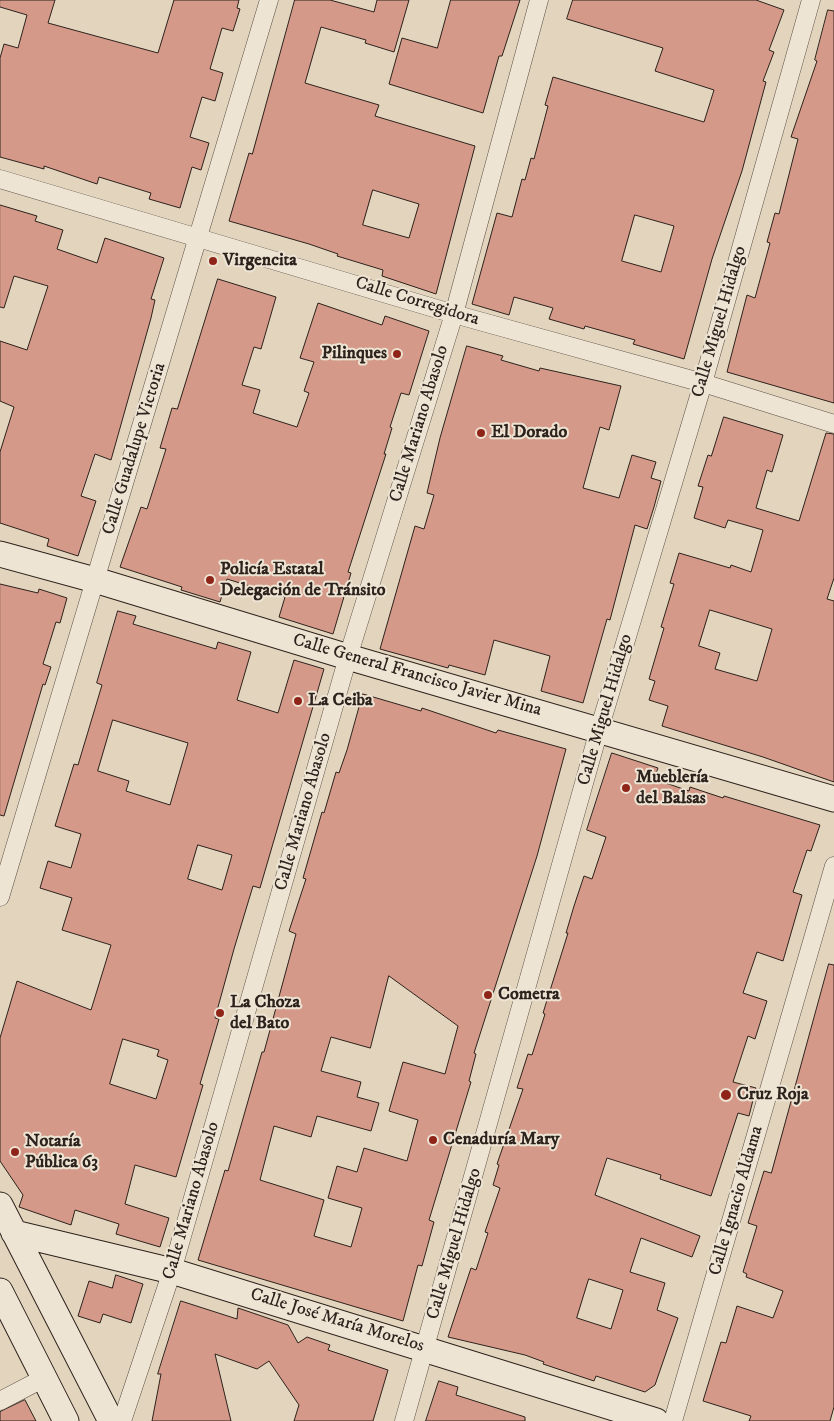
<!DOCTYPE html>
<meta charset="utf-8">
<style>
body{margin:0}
canvas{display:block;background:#e3d5bd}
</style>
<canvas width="834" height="1421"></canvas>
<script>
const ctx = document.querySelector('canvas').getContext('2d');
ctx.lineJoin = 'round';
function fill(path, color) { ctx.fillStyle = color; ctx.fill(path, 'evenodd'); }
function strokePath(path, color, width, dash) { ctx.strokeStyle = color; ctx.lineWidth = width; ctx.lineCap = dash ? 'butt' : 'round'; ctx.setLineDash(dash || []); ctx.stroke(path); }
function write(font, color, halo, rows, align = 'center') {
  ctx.font = font + ' "IM FELL DW Pica",serif'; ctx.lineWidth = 4; ctx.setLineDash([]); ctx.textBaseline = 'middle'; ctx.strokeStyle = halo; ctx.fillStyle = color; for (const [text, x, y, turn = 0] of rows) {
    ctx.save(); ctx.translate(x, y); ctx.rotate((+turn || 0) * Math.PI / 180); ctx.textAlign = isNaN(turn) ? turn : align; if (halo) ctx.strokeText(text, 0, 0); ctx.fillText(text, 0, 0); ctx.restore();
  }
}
const building = new Path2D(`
 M0,0H55L48,23L158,53L174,0H239L237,8L240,9L233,31L222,28L210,69L223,73L215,101L202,97L190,137L209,143L201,170L192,167L180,208L149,199L151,193L99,177L97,184L44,166V169L0,157V58L4,44L18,48L27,15L0,7Z
 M295,0H330L374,12L377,0H409L394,52L365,43L366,40L321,27L305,83L379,105L375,116L475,146L436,294L382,276L383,270L337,256L338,254L309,244L229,221L249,153L252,154ZM373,190L419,204L409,238L363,225Z
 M451,0H520L502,56H499L483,113L389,84L402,38L437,48Z
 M573,0H756L784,10L769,50L774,52L763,81L766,82L742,171L712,259L684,359L633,344L635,340L585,326L584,329L549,319L553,308L514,297L509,315L472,304L497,213L512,217L522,179L525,180L531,158L534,159L548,106L545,105L553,77L704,122L714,90L655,71L663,48L567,19ZM635,215L674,226L661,272L622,261Z
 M828,10L834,11V403L727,372L747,295L755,298L770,243L767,242L775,213L779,214L798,139L791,137L817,61L815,60Z
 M0,205L37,216L35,221L63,230L57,249L97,263L105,238L164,258L151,299L155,300L151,318L111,460L95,454L81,496L96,501L78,556L47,546L49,539L0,523V452L14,407L0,401V341L27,350L48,286L14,276L4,308L0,307Z
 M218,279L276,297L261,349L254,347L242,385L260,390L253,413L297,427L309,393L304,391L314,362L300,358L318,303L382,325L385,316L429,331L409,395L401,393L390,427L392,428L384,454H386L348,572L351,573L333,634L279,617L285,597L227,579L220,602L181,590L182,587L120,567L141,507L147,509L166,449L160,448L172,408L177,409Z
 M467,346L503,356L501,360L539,371L540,368L621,386L609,430L600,427L583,488L619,498L632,455L656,462L651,478L661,481L654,507L647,529L635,525L610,620L607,619L583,703L541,691L550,656L494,640L485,675L449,665L448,668L380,649L415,526L424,529L434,495L427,493L440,438Z
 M724,417L783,435L772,472L767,470L756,508L799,521L826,433L834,434V578L827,599L834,601V782L763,757L662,726L668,706L649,700L655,681L649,679L664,628L661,627L674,584L670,583L679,553L730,568L731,565L751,572L763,530L728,520L725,528L694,518L703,487L698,486L708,455L711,456ZM710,610L772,629L757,681L715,669L720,653L699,646Z
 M0,584L38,593L39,589L67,598L60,623L56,622L43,664L51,667L45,685L43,684L4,816L0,815Z
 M118,611L136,616L133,624L216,649L218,642L251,652L237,700L278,713L294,660L324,669L260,888L253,886L234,949L215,1018L219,1019L200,1084L203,1085L176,1177L135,1165L125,1204L169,1218L160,1247L116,1234L119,1224L75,1210L71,1225L19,1207L23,1195L0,1161V1038L17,981L91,1010L111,945L62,930L72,898L40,888L48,861L71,868L81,834L55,826L74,764L78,765L102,685L97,683ZM113,720L188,743L170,805L126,791L129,781L98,771ZM198,845L232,855L222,890L188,879ZM123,1039L159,1050L157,1056L168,1060L156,1099L110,1084Z
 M363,694L421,711L422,708L496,733L498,730L566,749L537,856L474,1053L476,1054L469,1081L471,1082L429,1220L434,1222L422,1266L418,1265L403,1321L198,1260L225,1170L228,1171L262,1052H264L296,934L289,931L306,879L303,878L322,812L324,813L336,772L339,773L347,750ZM389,976L458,1026L445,1074L403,1062L389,1111L418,1120L407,1161L364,1148L357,1172L337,1166L328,1198L362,1208L351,1247L314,1236L324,1200L260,1180L274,1126L311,1137L317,1116L371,1131L379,1103L357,1097L361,1082L321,1071L331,1037L370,1048Z
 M612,753L658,768L654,779L689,791L690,787L723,798L724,796L820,825L811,851L807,850L793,892L802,895L783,961L757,952L743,993L767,1001L755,1039L748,1036L733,1082L756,1088L749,1116L738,1113L711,1196L660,1179L661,1175L607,1158L595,1195L700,1236L692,1257L641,1238L630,1272L665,1283L657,1310L678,1318L655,1385L645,1392L596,1376L594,1381L543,1364L544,1362L525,1355L448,1337L471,1268L476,1270L488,1233L485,1232L500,1188L493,1185L499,1165L497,1164L523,1089L517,1088L528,1054L532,1055L545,1014L543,1013L568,933H566L574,906L584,876L592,879L606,837L587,830ZM589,1279L623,1290L611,1329L577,1318Z
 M829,964L834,965V1407L830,1421H749L751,1416L703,1401L721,1342L726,1343L737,1306L773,1318L783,1291L746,1277L747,1274L743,1272L757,1226L748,1223L764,1171L771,1173Z
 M116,1275L143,1284L131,1323L103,1314L100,1323L78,1316L89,1281L112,1288Z
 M181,1301L237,1319L238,1308L288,1325L298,1343L307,1337L330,1345L328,1350L388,1370L373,1421H294L299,1405L269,1361L257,1369L215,1354L231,1421H152L161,1374H158Z
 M439,1381L458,1387L456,1395L525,1417V1421H426Z
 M25,1400L36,1421H0V1412Z`);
fill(building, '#d49988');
strokePath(building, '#2d221c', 1);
const street = new Path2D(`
 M0,179L454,314L703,383L834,424
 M0,897L269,0
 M0,1401L44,1378
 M122,1421L172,1271L348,657L454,314L539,0
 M404,1421L599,730L703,383L811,0
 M673,1421L834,866`);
const secondary = new Path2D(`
 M0,554L95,580L348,657L834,799
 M0,1205L111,1421
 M14,1233L172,1271L656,1421
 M0,1291L66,1421`);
strokePath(street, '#5a4f44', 19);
strokePath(secondary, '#2d221c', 27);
strokePath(street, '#ede4d4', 18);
strokePath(secondary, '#ede4d4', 25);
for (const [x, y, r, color] of [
 [213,261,5,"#8f2418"],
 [397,354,5,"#8f2418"],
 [481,433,5,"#8f2418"],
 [210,580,5,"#8f2418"],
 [298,701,5,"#8f2418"],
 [626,788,5,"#8f2418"],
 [488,995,5,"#8f2418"],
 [220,1013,5,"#8f2418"],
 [726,1095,6,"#8f2418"],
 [433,1140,5,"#8f2418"],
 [15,1152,5,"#8f2418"]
]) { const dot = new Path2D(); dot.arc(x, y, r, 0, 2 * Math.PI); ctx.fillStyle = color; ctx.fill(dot); strokePath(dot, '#ede4d4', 2); }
write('bold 18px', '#2d221c', '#ede4d4', [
 ["Virgencita",223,261],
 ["Pilinques",387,354,"right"],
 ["El Dorado",491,433],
 ["Policía Estatal",220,570],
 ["Delegación de Tránsito",220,591],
 ["La Ceiba",308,701],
 ["Mueblería",636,778],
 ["del Balsas",636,799],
 ["Cometra",498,995],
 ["La Choza",230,1003],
 ["del Bato",230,1024],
 ["Cruz Roja",737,1095],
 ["Cenaduría Mary",443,1140],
 ["Notaría",25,1142],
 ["Pública 63",25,1163]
], 'left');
write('18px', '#2d221c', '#ede4d4', [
 ["Calle Corregidora",417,302,17],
 ["Calle Miguel Hidalgo",720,322,-74],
 ["Calle Mariano Abasolo",420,424,-73],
 ["Calle Guadalupe Victoria",135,449,-73],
 ["Calle General Francisco Javier Mina",417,676,16],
 ["Calle Miguel Hidalgo",606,710,-74],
 ["Calle Mariano Abasolo",304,812,-74],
 ["Calle Mariano Abasolo",192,1201,-74],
 ["Calle Ignacio Aldama",737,1201,-74],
 ["Calle Miguel Hidalgo",455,1244,-74],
 ["Calle José María Morelos",337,1321,17]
]);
</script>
